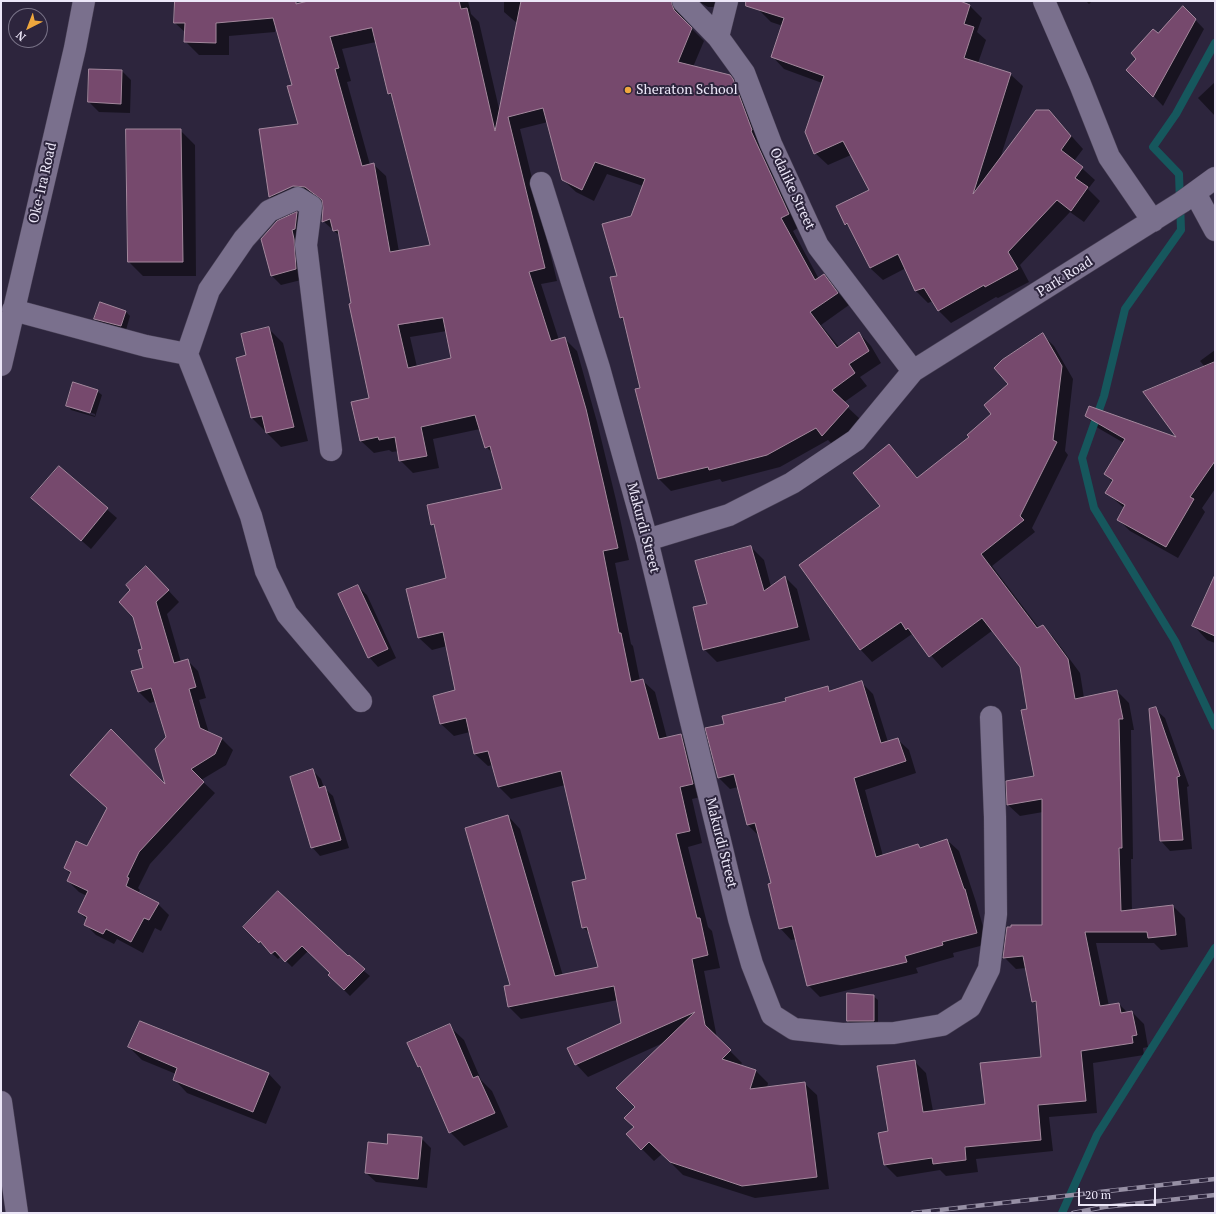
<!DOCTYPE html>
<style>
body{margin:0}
#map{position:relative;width:1216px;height:1214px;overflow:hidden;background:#2d253d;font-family:"PT Serif",serif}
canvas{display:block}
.frame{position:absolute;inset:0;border:2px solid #ece7f8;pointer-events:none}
.north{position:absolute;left:8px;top:8px;width:40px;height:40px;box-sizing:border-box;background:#2d253d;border:1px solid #797388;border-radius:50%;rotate:222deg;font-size:11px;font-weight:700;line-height:16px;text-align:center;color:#ece7f8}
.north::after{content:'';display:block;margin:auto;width:14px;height:18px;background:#efa73d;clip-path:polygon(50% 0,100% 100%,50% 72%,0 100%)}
.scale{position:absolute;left:1078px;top:1188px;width:78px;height:18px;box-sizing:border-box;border:2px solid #ece7f8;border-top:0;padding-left:5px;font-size:12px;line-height:14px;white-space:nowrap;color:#ece7f8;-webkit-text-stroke:3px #2d253d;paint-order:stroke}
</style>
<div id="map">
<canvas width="1216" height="1214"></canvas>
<div class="frame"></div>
<div class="north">N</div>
<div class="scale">20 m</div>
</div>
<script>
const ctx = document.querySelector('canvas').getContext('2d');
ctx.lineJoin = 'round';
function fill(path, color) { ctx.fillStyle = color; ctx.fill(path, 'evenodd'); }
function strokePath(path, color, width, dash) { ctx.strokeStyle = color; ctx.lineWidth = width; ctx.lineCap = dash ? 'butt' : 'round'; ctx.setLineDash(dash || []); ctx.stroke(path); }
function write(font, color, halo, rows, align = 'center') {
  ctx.font = font + ' "PT Serif",serif'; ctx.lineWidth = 4; ctx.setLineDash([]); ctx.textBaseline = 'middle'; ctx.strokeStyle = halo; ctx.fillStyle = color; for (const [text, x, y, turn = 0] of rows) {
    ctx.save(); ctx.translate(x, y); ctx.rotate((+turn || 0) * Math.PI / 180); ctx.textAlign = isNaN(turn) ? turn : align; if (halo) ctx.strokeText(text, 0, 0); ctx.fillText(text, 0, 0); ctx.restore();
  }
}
fill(new Path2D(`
 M176,1H261L272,12L312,1H468L471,14L479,22L500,113L518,24L504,12V1H693L683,8V17L686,23L704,41L693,67L730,76L743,89L801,226L793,231L819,279L823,275L849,305L821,325L839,347L859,333L871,346L881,363L860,377L867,386L843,403L860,419L835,447L828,440L780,467L722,482L720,479L671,491L659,479L637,390L641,389L626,323L621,318L618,277L632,217L643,186L607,174L594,201L576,192L563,180L548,122L520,129L557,281L541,284L559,340L564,338L577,351L597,422L616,500L629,560L615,563L631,644L633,646L640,681L642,680L655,692L667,738L681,735L693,747L705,796L692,799L702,843L688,847L708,927L712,931L720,968L704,971L717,1038L742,1063L740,1066L756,1071L768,1083L767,1088L804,1083L817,1095L829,1189L755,1198L683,1175L662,1154L654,1161L642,1149L635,1127L636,1107L663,1043L588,1077L576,1064L622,1024L618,1000L521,1019L509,1007L505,987L512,986L508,816L520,829L563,976L599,968L590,934L583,927L588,880L565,785L511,799L499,787L493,765L488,766L475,754L470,732L454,736L441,724L434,697L457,691L447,646L432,650L419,638L407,589L447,579L436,528L432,524L503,490L494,454L486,447L480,429L433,439L439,468L413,473L400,460L399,451L392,452L389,450L374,453L361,441L352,403L370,399L341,237L323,221L324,204L318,199L282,209L270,197L260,130L299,124L294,85L275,23V32L229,36V55H199L185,41L186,33L175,23ZM376,42L389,94L393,97L431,246L399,252L386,176L373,164L370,165L347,82L351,81L342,49ZM297,184L298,185L278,194V192ZM447,331L453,358L417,367L410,337Z
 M698,1H726L727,7H708Z
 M761,1H963V3L970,6L982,18L977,32L986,40L978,63L1010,74L1023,86L1000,159L1049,111L1083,149L1074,161L1095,180L1088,189L1100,201L1084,222L1070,212L1020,265L1029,282L998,298L996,297L951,323L939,311L933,301L928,303L916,291L906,268L883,280L870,268L852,230L846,224L870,190L851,155L828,165L815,153L822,83L784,69L772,56L783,26L771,22L759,10Z
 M1086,1H1092L1089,4Z
 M1183,7L1204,29L1163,106L1128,69Z
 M90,70L122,71L131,80L130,113L99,112L89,102Z
 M1215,82V116L1198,98Z
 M180,130L195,145L196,276H143L129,262Z
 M297,213L306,223L305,279L281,285L272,276L262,239L277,222Z
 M100,303L126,312L130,316L126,330L100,323L95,319Z
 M268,328L283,343L308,441L281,447L252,418L238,359L247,356Z
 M1042,334L1054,346L1073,379L1065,451L1068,455L1032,528L1035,532L992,566L1039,628L1043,626L1054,638L1080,673L1084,698L1117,691L1129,703L1134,730H1131L1133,859H1131L1132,911L1173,906L1185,918L1188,947L1161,950L1154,943H1096L1109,1006L1119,1004L1128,1013L1132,1012L1144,1024L1148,1047L1143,1048L1144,1055L1093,1063L1097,1113L1049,1117L1053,1151L976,1159L978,1172L946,1176L940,1170L897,1177L885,1165L880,1134L889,1132L914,1061L926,1073L933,1111L986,1105L1042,1058L1038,1006L1033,1001L1026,968L1016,969L1004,957L1043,926V812L1020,816L1008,805L1036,777L1028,709L1021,667L993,630L942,668L912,634L872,662L861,650L801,566L881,507L889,445L918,478L970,437L993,414Z
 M1215,350V489L1202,508L1205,512L1178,558L1130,531L1118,519L1124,508L1107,493L1113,482L1105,474L1124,443L1098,428L1086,416L1178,439L1205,367L1200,361Z
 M97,391L102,395L95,417L71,410L67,405ZM71,406L95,414V416L71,408Z
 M59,468L117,518L91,549L33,498Z
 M751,547L764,560L771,587L785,577L797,589L810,640L717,662L704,649L708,604Z
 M157,578L179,602L167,614L181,662L187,660L198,671L206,698L199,700L209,733L222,739L233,750L226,765L201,780L215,793L150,864L138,888L140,890L138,893L158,904L169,915L161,931L155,928L143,953L117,939L114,944L96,935L85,924L87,920L79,912L87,896L79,892L68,881L71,874L65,868L88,848L167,787V738L156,701L150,703L138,691L144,669V649Z
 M357,586L367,595L396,658L378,667L369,657Z
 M1215,598V643L1207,640L1193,625Z
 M862,683L873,694L888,742L897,739L909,750L916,773L865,790L883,856L918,845L921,849L947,840L959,851L976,902L988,944L953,953L954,957L916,968L918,973L820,997L808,985L796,939L791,940L780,928L772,884L759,836L748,825L738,787L730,789L719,778L725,724L827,687L832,692Z
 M1155,709L1165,718L1189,786L1187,787L1192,849L1170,851L1161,841L1150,710Z
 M312,770L321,779L324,788L333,796L349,848L320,856L312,847Z
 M244,927L348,958L370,976L350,996L329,975L331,973L308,951L292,967L281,956L278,959Z
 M873,996L878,1000V1025L852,1026L848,1021Z
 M449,1026L464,1040L481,1080L492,1091L508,1127L464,1146L450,1132L423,1071L418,1066Z
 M129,1047L268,1073L281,1087L266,1124L187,1093L174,1079L176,1074L142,1060Z
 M421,1138L431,1148L427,1188L376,1182L366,1173L387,1145Z`), '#0007');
strokePath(new Path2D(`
 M1215,43L1176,114L1153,147L1179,174L1181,230L1125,309L1104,396L1082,458L1094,508L1175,641L1215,726
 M1062,1213L1097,1135L1215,948`), '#16575d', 8);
const building = new Path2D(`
 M175,1H296V4L308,1H459L461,9L467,8L495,131L521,1H671L674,10L692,28L678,62L730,75L733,79L752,130L751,131L789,214L781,218L815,280L824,274L838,293L810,312L837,348L859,332L869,351L849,364L855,373L832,390L849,406L822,436L816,428L767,455L709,470L708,467L658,479L635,389L640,388L623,317L620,318L610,277L617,276L602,224L631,216L645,179L595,162L582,190L562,180L543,108L508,117L545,268L529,272L551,341L565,337L586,409L604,486L618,548L603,551L619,633H621L631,682L643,679L659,739L681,734L693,784L680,787L690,831L676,834L697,918H700L708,955L692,959L705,1025L731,1050L722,1059L756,1070L750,1089L805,1082L817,1177L742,1186L670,1162L649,1142L641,1150L626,1134L634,1127L624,1118L635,1107L616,1088L695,1012L575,1065L567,1048L621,1023L614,986L508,1007L504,986L510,985L465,828L508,815L555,976L598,967L587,927L582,928L572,882L586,879L561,771L498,787L488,751L474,754L466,718L440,724L433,696L455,690L443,632L418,638L406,589L446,578L434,524L431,525L427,505L502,489L490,446L485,448L475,415L421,427L427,456L399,461L395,437L379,440L378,437L360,441L351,402L369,398L349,304L351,303L338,230L333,231L330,219L322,222L323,208L322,200L305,187L293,186L269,197L259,129L298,124L287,86L292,85L273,18L216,23V43L184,42L185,23H174ZM372,28L388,94L391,93L430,245L390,252L374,163L362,166L335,69L339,68L330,37ZM443,318L451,358L408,368L398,325Z
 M746,1H960L970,5L964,24L974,27L964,58L1011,73L973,194L1036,110H1049L1071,136L1061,150L1083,167L1075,178L1088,187L1071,211L1057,200L1008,252L1018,269L985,287L984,285L938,311L924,288L915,291L898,254L870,268L847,223L845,225L836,206L869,190L843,141L814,154L805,132L824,76L771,57L784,18L746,6Z
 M1183,6L1196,19L1153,97L1126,70L1136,59L1131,53L1153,29L1158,33Z
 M89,69L122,70L121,104L88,102Z
 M126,129H181L183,262H128Z
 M297,212L295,229L292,230L294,239L296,269L271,276L261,239L277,221Z
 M100,302L126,311L121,326L94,319Z
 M269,327L294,427L266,433L262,416L251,418L236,358L246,355L241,334Z
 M1043,333L1062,366L1053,440L1057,442L1020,516L1024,520L981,554L1037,628L1043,625L1068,659L1075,699L1117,690L1123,719H1119L1122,848H1119L1121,911L1173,905L1176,935L1148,938L1147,932H1085L1100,1006L1119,1003L1121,1013L1132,1011L1137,1035L1132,1036L1133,1043L1081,1051L1086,1101L1038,1105L1041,1140L965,1147L966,1160L933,1164L932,1158L884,1165L878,1133L888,1131L877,1066L915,1060L923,1112L985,1104L980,1063L1041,1057L1036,1001L1032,1002L1023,956L1003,958L1007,927H1011V925H1042V799L1007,805L1006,781L1034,776L1021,710L1027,709L1020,667L982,618L929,657L908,628L906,630L901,622L860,650L799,565L880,506L853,473L889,444L917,478L969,437L967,435L991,414L984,405L1008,384L994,368L1002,360Z
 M1215,362V461L1190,497L1194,499L1166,547L1117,520L1125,505L1105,493L1113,480L1104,474L1125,439L1085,416L1089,406L1176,437L1143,392Z
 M73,382L98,390L90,413L66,406Z
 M59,466L108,508L81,541L31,498Z
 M751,546L764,591L785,576L798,627L703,650L693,607L707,604L695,561Z
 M146,566L169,590L156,602L174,663L188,659L196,687L189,689L200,728L222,738L215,754L191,769L204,782L139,852L127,877L129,878L126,886L159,903L149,920L144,918L131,942L106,929L103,934L84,925L87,917L78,912L88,891L67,881L71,872L64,868L76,841L87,846L107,808L70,775L111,729L165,784L155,749L166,737L151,688L138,692L131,671L143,668L138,650L142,649L133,617L119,602L130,590L126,585Z
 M1215,575V636L1192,626Z
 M358,585L388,649L368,658L338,594Z
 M862,681L881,743L898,738L906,761L854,778L876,857L918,844L920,848L947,839L964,889H965L977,933L942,942L943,945L905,956L907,962L807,986L792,926L779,929L768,884L771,883L755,823L747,825L734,774L718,778L705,728L724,724L722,716L786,701L785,698L828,686L829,691Z
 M1156,707L1180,776L1177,777L1183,840L1160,841L1149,709Z
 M313,769L319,788L325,786L341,840L311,848L290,777Z
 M278,891L348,956L349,955L365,969L344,990L328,975L330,973L302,946L285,962L275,951L271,954L260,941L259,943L243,927Z
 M847,993L874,995V1021H847Z
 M140,1021L269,1073L253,1112L173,1080L177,1068L128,1047Z
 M450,1024L473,1078L478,1076L495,1113L449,1133L420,1066L418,1067L407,1043Z
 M388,1134L422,1137L418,1179L365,1173L368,1142L387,1144Z`);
fill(building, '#76496d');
strokePath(building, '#a4889d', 1);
const street = new Path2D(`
 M683,1L718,37L744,73L771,144L818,246L913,371
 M1044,1L1080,84L1109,157L1153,221
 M718,37L727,1
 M541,183L599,368L647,540L739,919L752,964L772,1015L794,1029L842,1034L894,1033L942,1025L970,1007L989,969L996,914L995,817L991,717
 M1195,193L1215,230
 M13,310L146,346L187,354
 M1,365L75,48L84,1
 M331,450L306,245L311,206L298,198L269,211L244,239L209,290L187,354L251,516L266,571L287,614L361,701
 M647,540L729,515L792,483L856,440L913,371L1182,202L1215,178
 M1,1102L17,1213`);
strokePath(street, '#494156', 23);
strokePath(street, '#7a708d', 22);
const rail = new Path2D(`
 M913,1213L1215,1179
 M1073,1213L1104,1207L1215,1195`);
strokePath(rail, '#968fa4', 4.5);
strokePath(rail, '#2d253d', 3, [9]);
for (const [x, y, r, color] of [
 [628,90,4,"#efa73d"]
]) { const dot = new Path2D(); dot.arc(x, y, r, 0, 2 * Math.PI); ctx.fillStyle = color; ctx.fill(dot); strokePath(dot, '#2d253d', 1.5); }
write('14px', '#ece7f8', '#2d253d', [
 ["Sheraton School",636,90]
], 'left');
write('14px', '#ece7f8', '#2d253d', [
 ["Oke-Ira Road",43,183,-77],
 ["Odalike Street",792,189,65],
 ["Park Road",1065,277,-32],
 ["Makurdi Street",643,528,75],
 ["Makurdi Street",721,843,76]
]);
</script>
